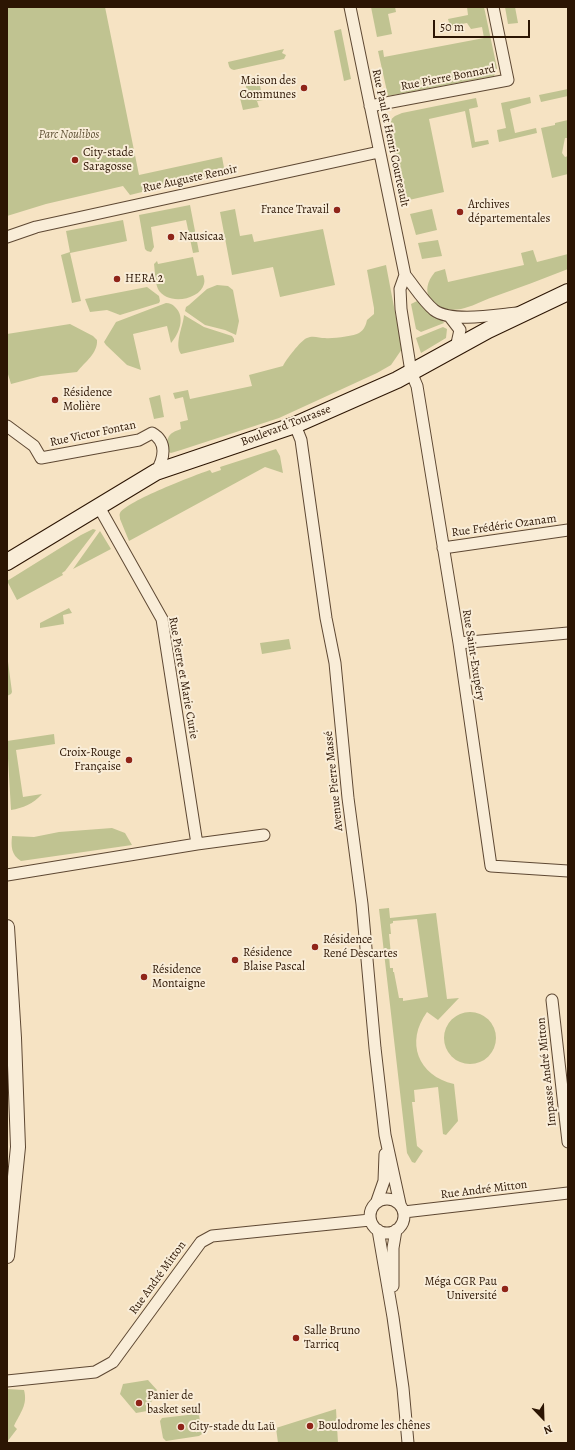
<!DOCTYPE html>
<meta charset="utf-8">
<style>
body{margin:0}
#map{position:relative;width:575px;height:1450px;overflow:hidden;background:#f6e3c3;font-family:Alegreya,serif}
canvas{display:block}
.frame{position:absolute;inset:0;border:8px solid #2c1503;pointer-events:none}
.north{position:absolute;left:523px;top:1398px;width:40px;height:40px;-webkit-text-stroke:3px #f9edd8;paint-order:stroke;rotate:157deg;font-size:11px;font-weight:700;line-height:16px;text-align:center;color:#2c1503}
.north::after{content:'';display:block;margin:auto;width:14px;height:18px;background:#2c1503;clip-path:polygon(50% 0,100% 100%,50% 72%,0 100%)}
.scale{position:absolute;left:433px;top:20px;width:97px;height:18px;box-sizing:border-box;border:2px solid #2c1503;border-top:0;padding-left:5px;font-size:12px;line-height:14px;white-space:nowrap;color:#2c1503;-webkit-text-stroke:3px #f9edd8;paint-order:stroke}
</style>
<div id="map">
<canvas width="575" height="1450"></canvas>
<div class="frame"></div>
<div class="north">N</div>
<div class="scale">50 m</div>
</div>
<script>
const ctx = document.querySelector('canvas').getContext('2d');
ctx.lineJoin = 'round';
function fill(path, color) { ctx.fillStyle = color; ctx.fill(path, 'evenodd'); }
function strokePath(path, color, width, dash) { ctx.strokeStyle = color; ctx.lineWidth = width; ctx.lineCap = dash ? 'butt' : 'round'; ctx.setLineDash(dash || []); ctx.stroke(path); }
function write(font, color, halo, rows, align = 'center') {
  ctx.font = font + ' Alegreya,serif'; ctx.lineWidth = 4; ctx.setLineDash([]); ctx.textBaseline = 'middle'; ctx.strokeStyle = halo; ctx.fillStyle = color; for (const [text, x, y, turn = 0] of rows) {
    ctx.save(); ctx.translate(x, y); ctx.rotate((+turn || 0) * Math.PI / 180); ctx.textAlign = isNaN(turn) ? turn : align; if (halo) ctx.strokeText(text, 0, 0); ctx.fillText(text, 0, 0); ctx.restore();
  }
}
fill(new Path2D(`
 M7,7H105L139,175L222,157L225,173L142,190V192L130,195L123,186L46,204L7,216Z
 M371,7H395L396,12L388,14L392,34L377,37Z
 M467,7H484L497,68L494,76L388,96L378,51L383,50L384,57L484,38L482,27L471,29L467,23L450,26L448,19L468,15Z
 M505,7H515L518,23L508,24Z
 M341,29L351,79L344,81L334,31Z
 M284,49L282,53L286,55L284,59L234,70C229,69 229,66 228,62Z
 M249,78L259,81L263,100L257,101L259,107L243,110L239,94L247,92L245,80Z
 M568,89V96L541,102L539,95Z
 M530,97L531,103L510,109L515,133L536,128L537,133L499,142L497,130L506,128L501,103Z
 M476,98L478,107L469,109L475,142L488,140L489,144L472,148L465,111L429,119L444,192L409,200L403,197L388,122L395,116L402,113Z
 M568,120V138H565L562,153L565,157L568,156V174L552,178L541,128L555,125V123Z
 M190,205L199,252L193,253L186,220L151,227L154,247L151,252L147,251L145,249L139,215Z
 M235,209L240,236L252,234L254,242L323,229L335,285L280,297L273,267L232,275L220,212Z
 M432,209L437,230L416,235L410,214Z
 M123,220L127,241L70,253L81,301L72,303L61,255L70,252L66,231Z
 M438,240L442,256L422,259L418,243Z
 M533,250L537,262L568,254V269C543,279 518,288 493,297C482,301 471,307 461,309C435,314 416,294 435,272L445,269L448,282L524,265L521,253Z
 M193,257L197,276L203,275C204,277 205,281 204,284C200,300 167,306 158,289C155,282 155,272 154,264L157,261L158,264Z
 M386,265L402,349L391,365L377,373L279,418L181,450L171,453L166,451C168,436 167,434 181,429L180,422L188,420L183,397L175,399L173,393L188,390L190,399L252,386L249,375L283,366C285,361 301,340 307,338C313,335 319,338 325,338C332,339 354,336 359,333C364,330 366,325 367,320L374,314V308L367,270Z
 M217,285L228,286L233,290L239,321L236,335L225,330L205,325L185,311L186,307L189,305L207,289Z
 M147,287L159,296L160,301L159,303L120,315L107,310L90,312L85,299Z
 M417,301L428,313L442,320L444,323L421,332L416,329L411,304Z
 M166,303C170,303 172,304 175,307C186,317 179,334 171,343L167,326L133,334L141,370L127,365L106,345L104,342L116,322Z
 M184,315L204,327L232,336L234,339V342L181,354C174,344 183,327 184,315Z
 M70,324L93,336L97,340C98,353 85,362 77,372L41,376L11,384L7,371V334Z
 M443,327L447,329L446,338L421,353L416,338Z
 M160,395L164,417L154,419L149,398Z
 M276,449L280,456L283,473L265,467L129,541L120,519C120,516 119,515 120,513C127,501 195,475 210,470L212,473L221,470L220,467Z
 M93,529L96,530L94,533L65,571L62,573L63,575L17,600L7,581L81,535Z
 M100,531L111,549L73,569Z
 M69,608L72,613L63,615L64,624L40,628V623Z
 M289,639L291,649L262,654L260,643Z
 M7,654L12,692L11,694L7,696Z
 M54,734L55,744L16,750L23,797L42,794C33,804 23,808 11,810L7,741Z
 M112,828L125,833L132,845L21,861C11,855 11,846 12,836L34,837L59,832Z
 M389,908L390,918L436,913L447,999L459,998L438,1020L427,1012C405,1042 418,1076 454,1084L458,1121L446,1135L443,1134L438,1087L414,1090L415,1102H412L417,1146L423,1151L415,1163L412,1162L407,1153L379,909ZM417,919L428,997L403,1001V998H399L394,972H393V968H390L389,955H391L389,934H391L390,924L393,923V921Z
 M444 1038a26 26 0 1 1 52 0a26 26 0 1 1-52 0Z
 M148,1380L157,1390L147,1411L136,1413L120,1394L123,1384Z
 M7,1389L24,1390C28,1405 20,1413 14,1426L17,1429L7,1442Z
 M336,1409L338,1443H278L276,1428Z
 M196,1414L199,1415L202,1434L199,1436L166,1441L163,1438L160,1421L162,1418Z`), '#c0c391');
const minor = new Path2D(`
 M350,7L405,275C414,286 423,301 434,310C451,323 496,315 516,313
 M370,106L508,80L493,7
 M7,237L36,227L379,152
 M405,275L400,289L401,309L411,372L417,386L459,643L491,866L568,871
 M450,317L460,330L456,348
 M295,425L301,440L326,618L335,663L348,798L362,904L375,1048L385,1135L400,1204
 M7,426L34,446L41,458L139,440L152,433C168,442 164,459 156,472
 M443,548L568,530
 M459,643L568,633
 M197,844L264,835
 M7,875L197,844L162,619L99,507
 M552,1000L568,1142
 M370 1216a17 17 0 1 1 34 0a17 17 0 1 1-34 0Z
 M377,1201L384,1181L385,1154
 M404,1212L568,1193
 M378,1230L393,1317L403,1388L408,1443
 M393,1286V1248L396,1230
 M7,1381L95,1372L113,1362L201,1242L212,1236L370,1220`);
const tertiary = new Path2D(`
 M7,927L14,1038L18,1147L7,1256`);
const secondary = new Path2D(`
 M7,562L156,472L295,425L397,380L488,330L568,292`);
strokePath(minor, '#5e4833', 13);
strokePath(tertiary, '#5e4833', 16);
strokePath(secondary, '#2c1503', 18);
strokePath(minor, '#f9edd8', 11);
strokePath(tertiary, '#f9edd8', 14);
strokePath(secondary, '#f9edd8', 16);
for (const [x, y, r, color] of [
 [304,88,4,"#8f2418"],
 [75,160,4,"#8f2418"],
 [337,210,4,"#8f2418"],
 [460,212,4,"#8f2418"],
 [171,237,4,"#8f2418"],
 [117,279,4,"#8f2418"],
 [55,400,4,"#8f2418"],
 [129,760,4,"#8f2418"],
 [315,947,4,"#8f2418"],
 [235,960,4,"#8f2418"],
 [144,977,4,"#8f2418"],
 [505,1289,4,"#8f2418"],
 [296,1338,4,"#8f2418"],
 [139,1403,4,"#8f2418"],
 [310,1426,4,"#8f2418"],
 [181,1427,4,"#8f2418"]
]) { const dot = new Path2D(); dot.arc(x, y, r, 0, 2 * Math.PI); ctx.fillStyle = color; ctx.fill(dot); strokePath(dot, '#f9edd8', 1.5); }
write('12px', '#2c1503', '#f9edd8', [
 ["Rue Pierre Bonnard",448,78,-11],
 ["Rue Paul et Henri Courteault",390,138,78],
 ["Rue Auguste Renoir",190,179,-12],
 ["Boulevard Tourasse",286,426,-21],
 ["Rue Victor Fontan",93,434,-12],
 ["Rue Frédéric Ozanam",504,526,-8],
 ["Rue Saint-Exupéry",473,655,81],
 ["Rue Pierre et Marie Curie",183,678,80],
 ["Avenue Pierre Massé",334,781,-96],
 ["Impasse André Mitton",547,1072,-96],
 ["Rue André Mitton",484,1190,-7],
 ["Rue André Mitton",158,1278,-54]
]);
write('12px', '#2c1503', '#f9edd8', [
 ["Maison des",296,81,"right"],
 ["Communes",296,95,"right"],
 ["City-stade",83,153],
 ["Saragosse",83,167],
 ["Archives",468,205],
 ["départementales",468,219],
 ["France Travail",329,210,"right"],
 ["Nausicaa",179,237],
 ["HERA 2",125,279],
 ["Résidence",63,393],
 ["Molière",63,407],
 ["Croix-Rouge",121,753,"right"],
 ["Française",121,767,"right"],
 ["Résidence",323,940],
 ["René Descartes",323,954],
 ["Résidence",243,953],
 ["Blaise Pascal",243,967],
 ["Résidence",152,970],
 ["Montaigne",152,984],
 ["Méga CGR Pau",497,1282,"right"],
 ["Université",497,1296,"right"],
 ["Salle Bruno",304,1331],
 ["Tarricq",304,1345],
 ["Panier de",147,1396],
 ["basket seul",147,1410],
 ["Boulodrome les chênes",318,1426],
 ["City-stade du Laü",189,1427]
], 'left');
write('italic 12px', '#605235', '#f9edd8', [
 ["Parc Noulibos",69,135]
]);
</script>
